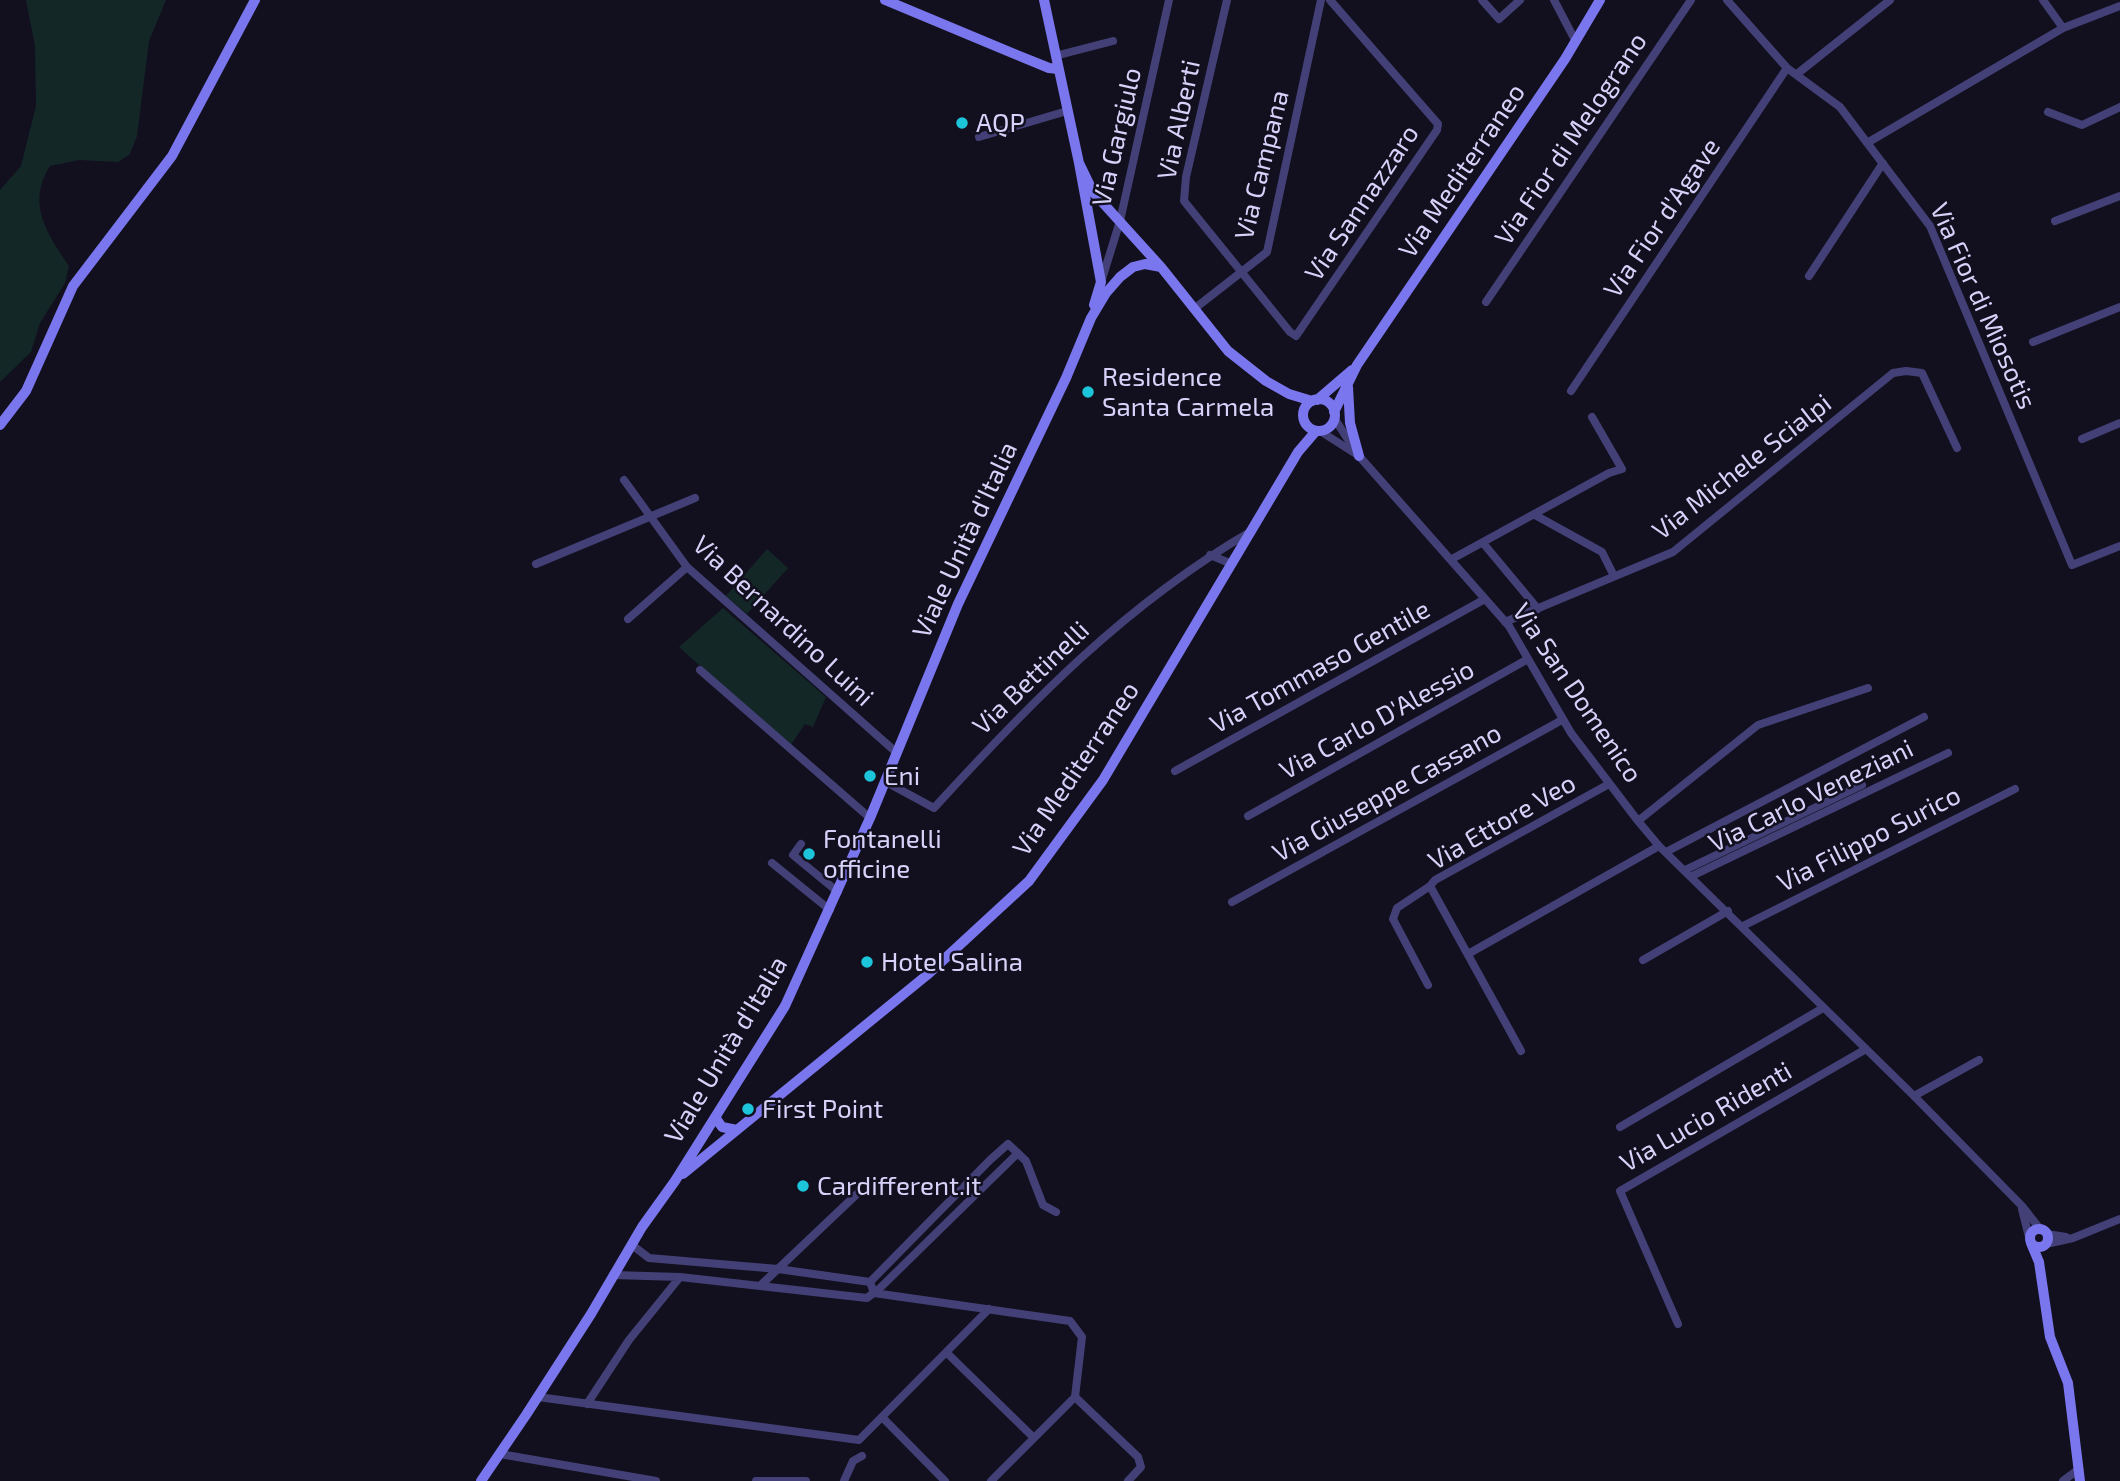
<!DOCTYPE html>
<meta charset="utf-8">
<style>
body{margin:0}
canvas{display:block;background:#120f1e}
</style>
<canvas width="2120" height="1481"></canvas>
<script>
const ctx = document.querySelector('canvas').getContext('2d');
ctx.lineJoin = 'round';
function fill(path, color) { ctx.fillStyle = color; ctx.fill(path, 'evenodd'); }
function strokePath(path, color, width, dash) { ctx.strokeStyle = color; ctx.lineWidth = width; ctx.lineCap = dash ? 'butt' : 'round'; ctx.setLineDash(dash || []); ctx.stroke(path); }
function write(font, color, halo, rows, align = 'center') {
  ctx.font = font + ' "Exo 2",sans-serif'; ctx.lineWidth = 5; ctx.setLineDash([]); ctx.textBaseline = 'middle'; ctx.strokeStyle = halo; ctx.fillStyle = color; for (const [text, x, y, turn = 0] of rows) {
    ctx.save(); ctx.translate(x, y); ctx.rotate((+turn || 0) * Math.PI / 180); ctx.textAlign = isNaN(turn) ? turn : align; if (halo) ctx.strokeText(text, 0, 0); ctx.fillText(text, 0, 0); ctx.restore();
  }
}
fill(new Path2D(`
 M26,0H166L149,41L137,136L130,154L118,162L79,160L50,166C26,203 47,234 69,266L65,283L40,323L31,352L0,382V190L21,166L36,106L35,46Z
 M767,549L788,568L747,614L726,596Z
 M723,608L826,697L813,727L805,724L790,746L679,647Z`), '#132727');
strokePath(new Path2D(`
 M1227,0L1186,177L1184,201L1290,332L1296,336L1437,130L1438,124L1330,0
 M1482,0L1499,19L1520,0
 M1554,0L1576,42
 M1727,0L1787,68L1840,107L1930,226L2072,565L2120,546
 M2043,0L2063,28
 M1055,56L1113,41
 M1797,74L1890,0
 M2048,112L2082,125L2120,107
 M979,137L1067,111
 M1867,143L2063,28L2120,6
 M2055,221L2120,196
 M1809,276L1883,163
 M1102,279L1120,221L1169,0
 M1486,302L1691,0
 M1194,309L1267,252L1321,0
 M2033,342L2120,307
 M1571,391L1787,68
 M1334,418L1359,456L1509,626L1571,733L1638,821L1659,846L1914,1096L2022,1206L2040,1229
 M1320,431L1356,454
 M2082,439L2120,423
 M624,480L687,567L897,753
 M1535,515L1602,552L1614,576
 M1483,543L1538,609
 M1210,555L1232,564
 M1452,559L1609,473L1622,469L1592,417
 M536,564L695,498
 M628,619L687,567
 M1505,622L1673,552L1893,373L1906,371L1922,373L1957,448
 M700,670L870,818
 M1175,771L1485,599
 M886,782L934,808C1030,703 1126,604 1250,532
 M1248,816L1528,659
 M1638,821L1758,725L1868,688
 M801,844L793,855L838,892
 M1666,852L1924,717
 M772,863L830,910
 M1685,870L1862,785
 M1692,876L1948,753
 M1232,902L1562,720
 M1743,926L2015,789
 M1468,954L1659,846
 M1643,960L1728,911
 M1428,985L1393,919L1397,908L1430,886
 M1521,1051L1430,886L1435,880L1609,784
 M1914,1096L1979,1060
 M1620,1127L1823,1008
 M2022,1209L2029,1237
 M2047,1234L2066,1237
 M2046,1244L2073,1238L2120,1219
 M632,1245L649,1258L778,1269L870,1282
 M613,1275L680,1277L867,1298L879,1289L1018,1153
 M761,1285L858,1193
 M874,1293L1070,1321L1082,1337L1075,1397L991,1481
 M874,1293L870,1282L990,1160L1008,1144L1026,1161L1043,1205L1056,1212
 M1678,1324L1620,1191L1866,1049
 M947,1353L1034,1438
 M538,1397L859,1440L989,1309
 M1075,1397L1138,1457L1141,1467L1128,1481
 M587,1404L629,1340L680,1277
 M882,1417L945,1481
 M500,1454L656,1481
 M756,1481H806
 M844,1481L853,1461L862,1456
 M2063,1481L2079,1469`), '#434077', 8);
strokePath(new Path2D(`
 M885,0L1017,55L1049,68L1058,69
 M1044,0L1079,163L1101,282L1094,305
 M1079,163L1093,192L1161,267L1228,351L1266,381L1289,394L1312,401
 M1348,387L1350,423L1359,456
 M1303 415a16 16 0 1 1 32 0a16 16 0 1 1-32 0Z
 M1317,400L1352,370
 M1334,412L1357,365L1565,59L1600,0
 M0,425L26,391L73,286L172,156L255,0
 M715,1117L722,1127L737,1130
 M683,1174L927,975L1029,881L1103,780L1298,452L1316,431
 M2030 1238a9 9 0 1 1 18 0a9 9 0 1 1-18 0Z
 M2031,1243L2039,1262L2050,1337L2068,1383L2080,1481
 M481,1481L526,1415L591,1314L642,1227L675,1181L785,1006L870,818L958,604L1066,378L1091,318L1106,293L1120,277L1133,267L1145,264L1161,267`), '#7a76ed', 10);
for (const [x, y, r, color] of [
 [962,123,7,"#1dc5db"],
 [1088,392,7,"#1dc5db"],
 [870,776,7,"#1dc5db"],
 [809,854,7,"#1dc5db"],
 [867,962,7,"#1dc5db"],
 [748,1109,7,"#1dc5db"],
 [803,1186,7,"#1dc5db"]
]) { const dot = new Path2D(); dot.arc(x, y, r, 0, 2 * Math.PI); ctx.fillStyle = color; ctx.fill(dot); strokePath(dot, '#120f1e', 2.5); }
write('26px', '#d7d2f9', '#120f1e', [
 ["Via Alberti",1179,120,-78],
 ["Via Gargiulo",1117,137,-77],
 ["Via Fior di Melograno",1571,139,-56],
 ["Via Campana",1262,165,-76],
 ["Via Mediterraneo",1462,171,-56],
 ["Via Sannazzaro",1362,203,-56],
 ["Via Fior d'Agave",1662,218,-56],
 ["Via Fior di Miosotis",1983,306,66],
 ["Via Michele Scialpi",1742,467,-38],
 ["Viale Unità d'Italia",965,540,-65],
 ["Via Bernardino Luini",783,621,43],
 ["Via Tommaso Gentile",1320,667,-29],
 ["Via Bettinelli",1031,678,-44],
 ["Via San Domenico",1577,693,56],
 ["Via Carlo D'Alessio",1377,720,-29],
 ["Via Mediterraneo",1076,769,-56],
 ["Via Giuseppe Cassano",1387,793,-29],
 ["Via Carlo Veneziani",1811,796,-26],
 ["Via Ettore Veo",1502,822,-30],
 ["Via Filippo Surico",1869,839,-27],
 ["Viale Unità d'Italia",726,1050,-59],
 ["Via Lucio Ridenti",1706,1117,-30]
]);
write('26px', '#d7d2f9', '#120f1e', [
 ["AQP",976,123],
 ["Residence",1102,377],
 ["Santa Carmela",1102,407],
 ["Eni",884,776],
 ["Fontanelli",823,839],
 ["officine",823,869],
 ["Hotel Salina",881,962],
 ["First Point",762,1109],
 ["Cardifferent.it",817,1186]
], 'left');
</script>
